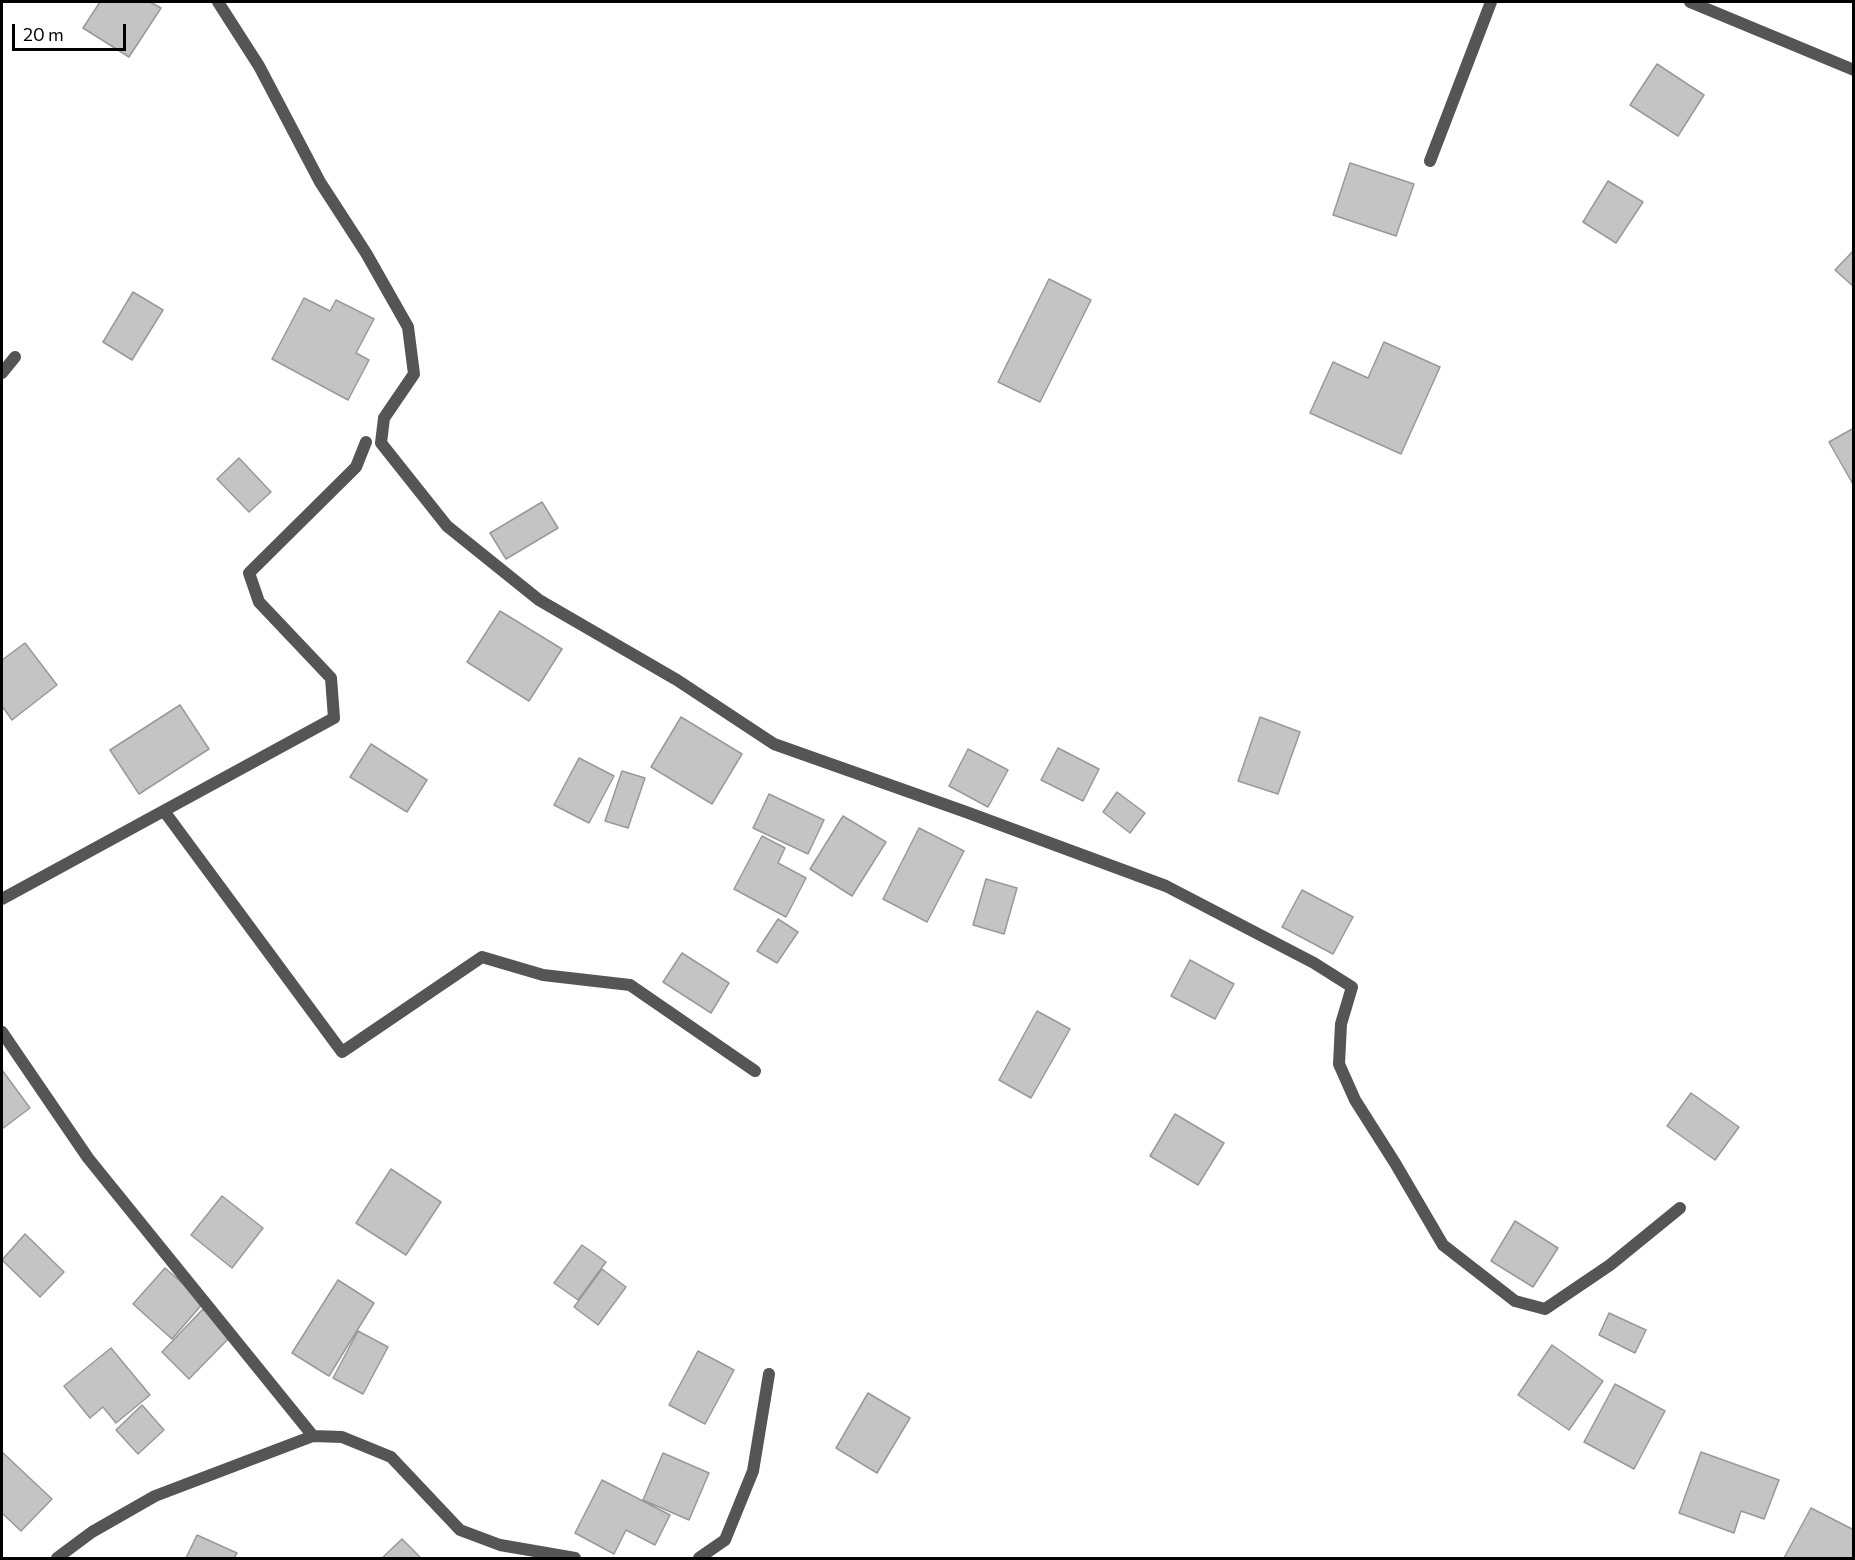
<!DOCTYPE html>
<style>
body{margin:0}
#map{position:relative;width:1855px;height:1560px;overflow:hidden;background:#fff;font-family:Commissioner,sans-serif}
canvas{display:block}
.frame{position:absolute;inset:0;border:3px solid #000;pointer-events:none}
.scale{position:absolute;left:12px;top:24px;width:114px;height:27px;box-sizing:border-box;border:3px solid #000;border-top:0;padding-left:8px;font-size:18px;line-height:21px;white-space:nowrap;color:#000;-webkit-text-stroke:4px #fff;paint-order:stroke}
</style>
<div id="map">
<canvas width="1855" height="1560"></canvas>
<div class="frame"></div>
<div class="scale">20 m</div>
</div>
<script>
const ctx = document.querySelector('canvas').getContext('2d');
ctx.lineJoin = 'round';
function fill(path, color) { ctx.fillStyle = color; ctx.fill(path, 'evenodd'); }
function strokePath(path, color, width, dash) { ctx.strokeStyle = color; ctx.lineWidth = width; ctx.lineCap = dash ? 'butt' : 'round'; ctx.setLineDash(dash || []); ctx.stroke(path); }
const building = new Path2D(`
 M100,2H150L161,8L129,57L83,28Z
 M1657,64L1704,95L1678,136L1630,105Z
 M1350,163L1414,184L1396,236L1333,215Z
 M1608,181L1643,202L1616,243L1583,222Z
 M1854,250V287L1835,270Z
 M1049,279L1091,300L1040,402L998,382Z
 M133,292L163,310L132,360L103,342Z
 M304,298L330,311L336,300L374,319L356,353L369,360L348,400L272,359Z
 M1384,342L1440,367L1401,454L1310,413L1333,362L1368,378Z
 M1854,428V486L1829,442Z
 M239,458L271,492L249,512L217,479Z
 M542,502L558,528L506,559L490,533Z
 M500,611L562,649L529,701L467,662Z
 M25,643L57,685L12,720L2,706V660Z
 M180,705L209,749L139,794L110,750Z
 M681,717L742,754L712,804L651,767Z
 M1260,717L1300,732L1278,794L1238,781Z
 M371,744L427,780L407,812L350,777Z
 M1058,748L1099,769L1083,801L1041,780Z
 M968,749L1008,770L988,807L949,786Z
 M579,758L614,776L589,823L554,805Z
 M622,771L645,778L628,828L605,821Z
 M1117,792L1145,813L1130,833L1103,812Z
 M769,794L824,820L808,854L753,828Z
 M843,816L886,842L852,896L810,869Z
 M919,828L964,851L927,922L883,899Z
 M762,836L785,848L778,863L806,878L786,917L734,889Z
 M986,879L1017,888L1004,934L973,925Z
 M1302,890L1353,917L1333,954L1282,927Z
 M778,919L798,932L777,963L757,951Z
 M682,953L729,983L711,1013L663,982Z
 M1190,960L1234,984L1215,1019L1171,996Z
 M1037,1011L1070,1029L1031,1098L999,1080Z
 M2,1070L30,1108L2,1129Z
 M1691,1093L1739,1127L1715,1160L1667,1126Z
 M1175,1114L1224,1143L1198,1185L1150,1156Z
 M391,1169L441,1202L406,1255L356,1223Z
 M222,1196L263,1228L232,1268L191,1235Z
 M1515,1221L1558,1248L1533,1287L1491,1261Z
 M25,1234L64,1272L40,1297L2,1260Z
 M582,1245L606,1262L578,1300L554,1283Z
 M165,1268L204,1302L172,1339L133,1304Z
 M602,1269L626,1287L598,1325L574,1307Z
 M338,1280L374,1303L329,1376L292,1353Z
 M203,1309L231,1336L189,1379L162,1352Z
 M1609,1313L1646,1330L1635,1353L1599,1335Z
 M358,1331L388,1347L363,1394L333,1378Z
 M1552,1345L1603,1381L1569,1430L1518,1395Z
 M111,1348L150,1395L116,1423L103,1407L90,1418L64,1386Z
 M698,1351L734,1370L705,1424L669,1405Z
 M1615,1384L1665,1411L1634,1469L1584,1442Z
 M868,1393L910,1418L877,1473L836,1448Z
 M142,1405L164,1430L138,1454L116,1430Z
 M2,1452L52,1499L21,1531L2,1513Z
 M1701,1452L1779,1480L1764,1519L1741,1511L1734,1533L1679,1513Z
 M663,1453L709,1473L689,1520L643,1500Z
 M602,1480L670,1515L655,1545L626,1530L614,1554L575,1533Z
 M1811,1508L1854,1530V1558H1784Z
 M197,1535L237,1553L234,1558H186Z
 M402,1539L421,1558H382Z`);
fill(building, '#c4c4c4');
strokePath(building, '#999', 1.5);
strokePath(new Path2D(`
 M218,2L259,66L320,182L366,253L408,327L414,374L384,418L381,443L447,526L539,600L677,680L774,744L966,812L1166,886L1314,963L1352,987L1341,1024L1339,1064L1355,1100L1395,1163L1443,1245L1515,1301L1545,1309L1610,1265L1680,1208
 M1430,161L1491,2
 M2,373L15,357
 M164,811L342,1052L482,957L543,975L630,985L755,1071
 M2,899L334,718L331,678L259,602L249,573L356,467L366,442
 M2,1032L88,1158L313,1436
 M57,1558L92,1532L155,1496L313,1436L342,1437L391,1457L460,1530L500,1545L575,1558
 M699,1558L725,1540L753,1471L769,1374`), '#555', 12);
strokePath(new Path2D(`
 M1690,2L1854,70`), '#555', 12);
</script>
